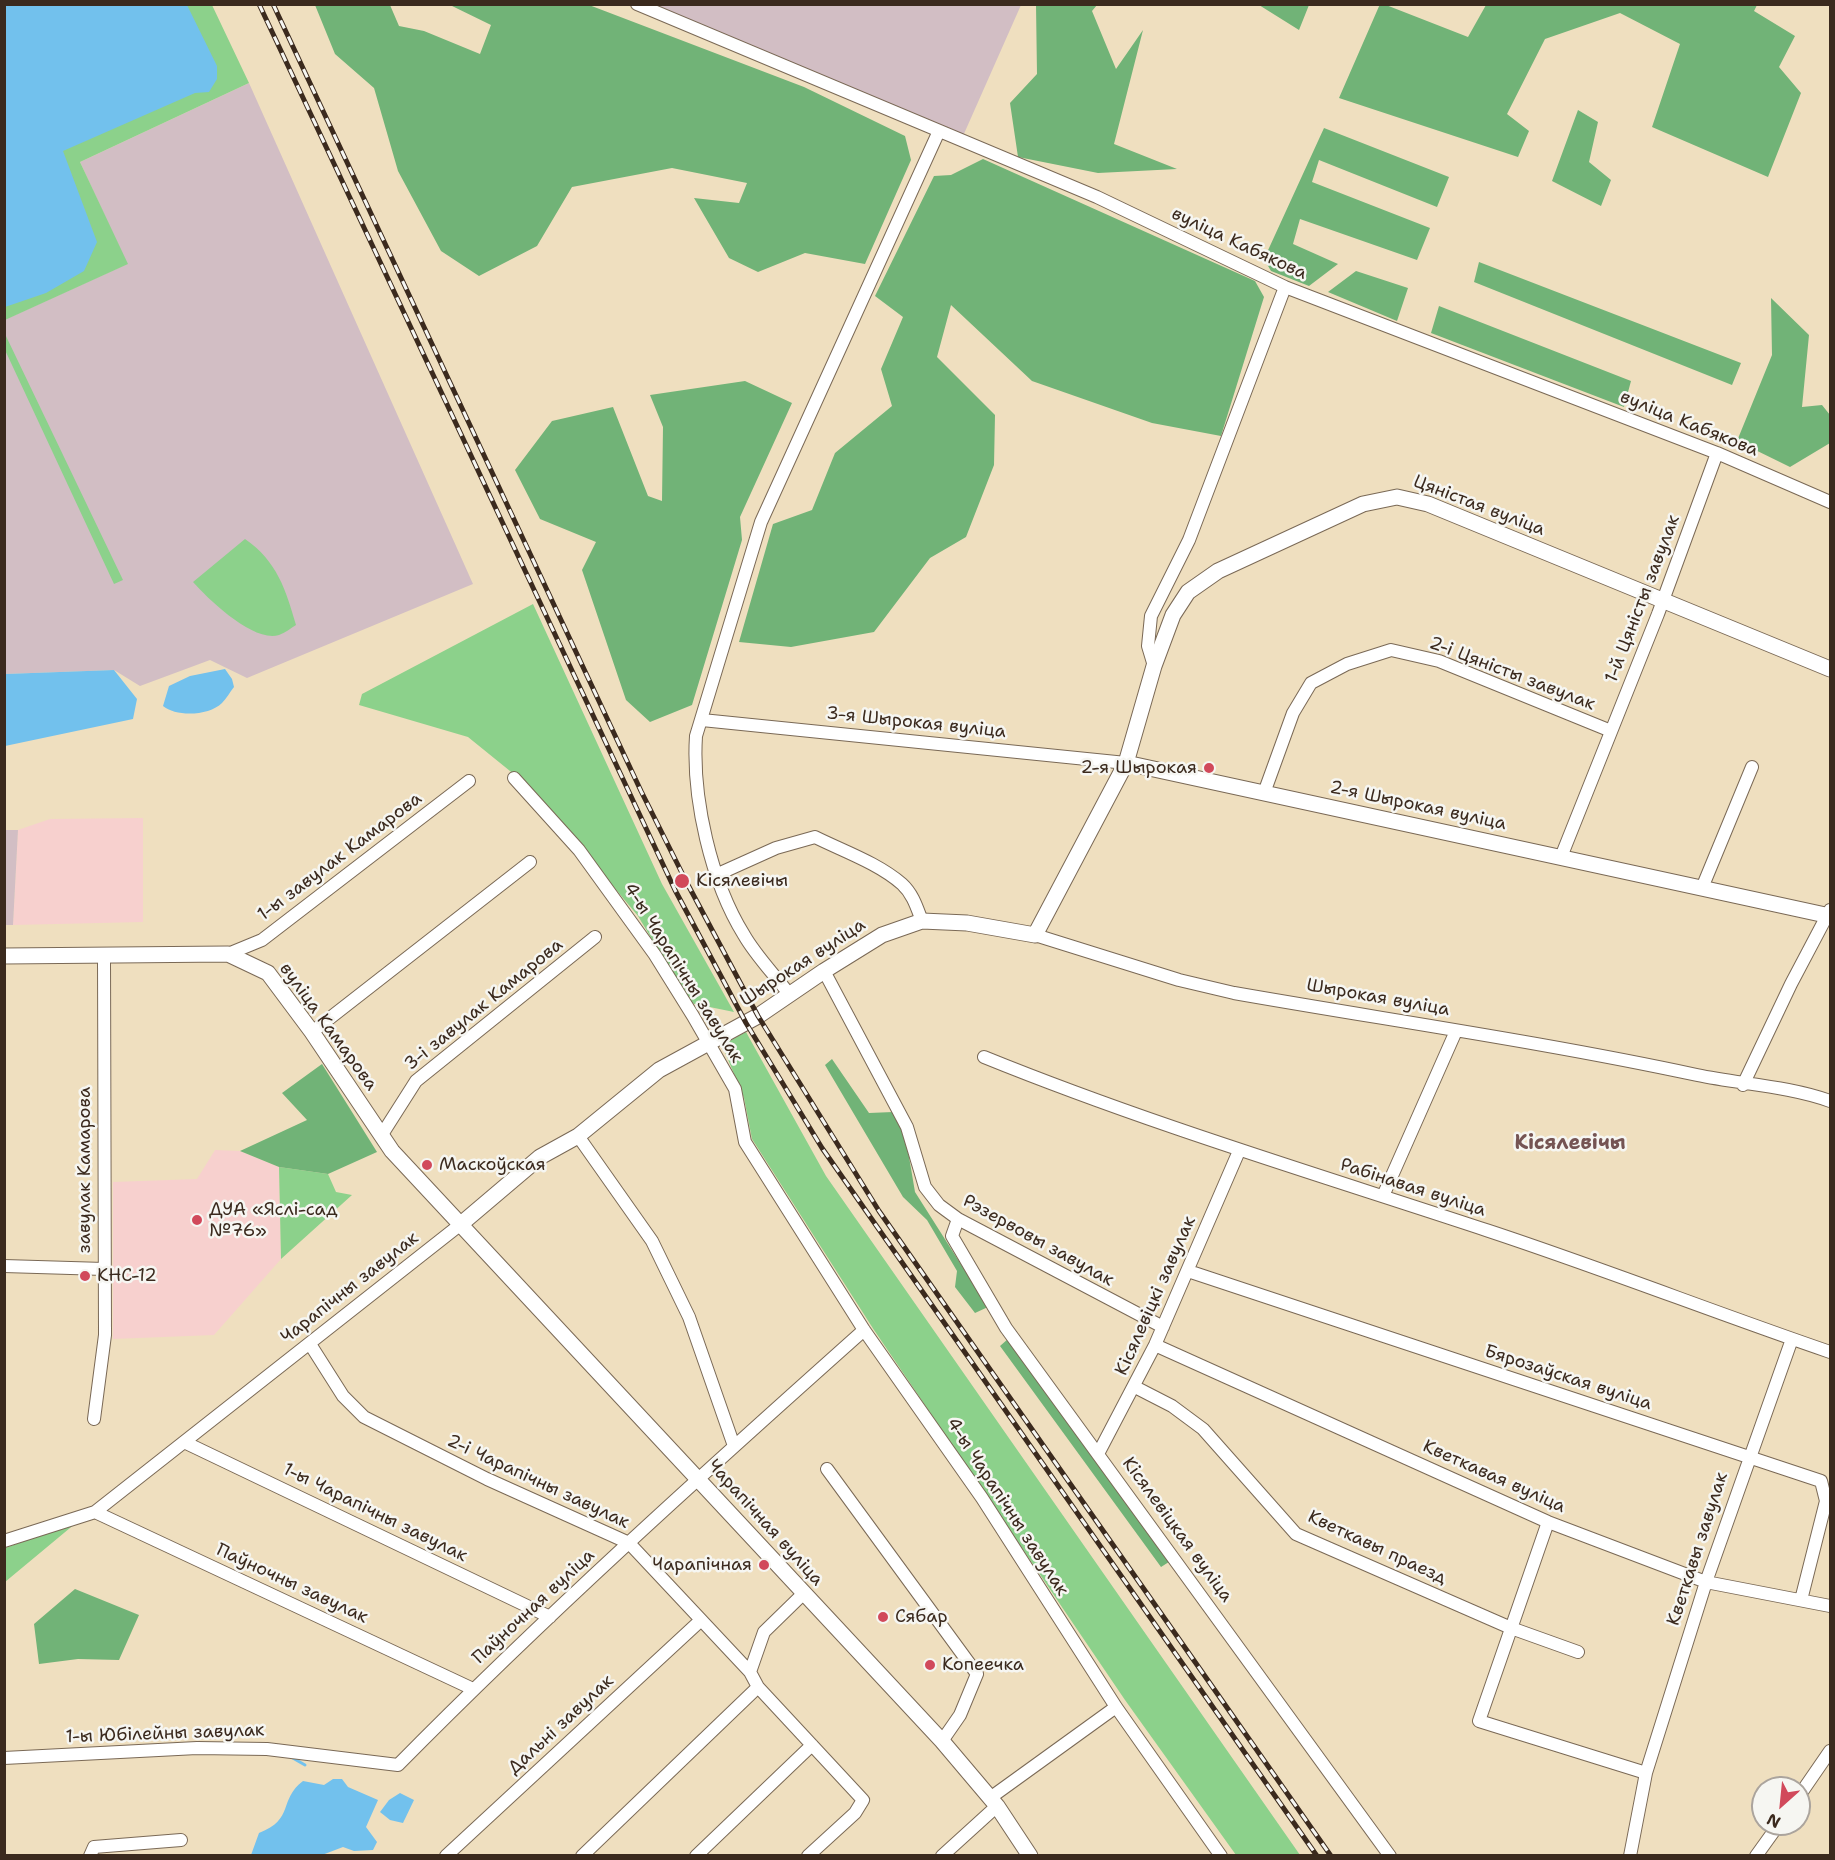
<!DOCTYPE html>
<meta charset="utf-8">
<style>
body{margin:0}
#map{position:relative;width:1835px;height:1860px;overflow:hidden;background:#efdfbf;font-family:"Shantell Sans",sans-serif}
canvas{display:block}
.frame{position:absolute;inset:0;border:6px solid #3b2a1e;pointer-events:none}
.north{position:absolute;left:1751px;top:1776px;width:60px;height:60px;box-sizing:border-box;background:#f6f6f2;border:2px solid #aba49d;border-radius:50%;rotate:207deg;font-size:16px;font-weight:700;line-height:24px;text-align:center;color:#3b2a1e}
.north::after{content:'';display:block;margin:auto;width:21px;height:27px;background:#d1495b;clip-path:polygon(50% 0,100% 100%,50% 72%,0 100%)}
</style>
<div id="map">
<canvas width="1835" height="1860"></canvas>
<div class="frame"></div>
<div class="north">N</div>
</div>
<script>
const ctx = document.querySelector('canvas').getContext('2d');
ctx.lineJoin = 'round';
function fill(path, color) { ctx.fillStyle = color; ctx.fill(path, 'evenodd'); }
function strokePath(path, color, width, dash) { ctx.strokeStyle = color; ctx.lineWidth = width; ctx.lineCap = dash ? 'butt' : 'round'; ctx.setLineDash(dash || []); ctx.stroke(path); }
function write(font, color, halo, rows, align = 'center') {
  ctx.font = font + ' "Shantell Sans",sans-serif'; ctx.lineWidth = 5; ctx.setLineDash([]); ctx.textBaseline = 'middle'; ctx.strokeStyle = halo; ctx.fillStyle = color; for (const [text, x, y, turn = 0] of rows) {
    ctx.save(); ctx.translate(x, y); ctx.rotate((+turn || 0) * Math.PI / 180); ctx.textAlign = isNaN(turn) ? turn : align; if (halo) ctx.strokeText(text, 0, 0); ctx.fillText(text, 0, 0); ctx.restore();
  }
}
fill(new Path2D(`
 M143,818V922L13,925L18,830L50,819Z
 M215,1150L240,1151L279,1167L281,1259L214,1335L113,1339V1182L197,1179Z`), '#f7d0ce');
fill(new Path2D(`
 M652,5H1021L963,136Z
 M249,83L473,584L247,678L210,660L140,686L114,670L5,674L4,320L127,264L80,162Z
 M4,830H18L13,925H5Z`), '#d2bec4');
fill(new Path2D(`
 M4,5H212L249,83L80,162L128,264L5,320Z
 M4,334H5L123,580L114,584L5,350Z
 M245,539C277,561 286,590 296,625C291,628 285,633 279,635C254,643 209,600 193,582Z
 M533,604L662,884L734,1012L690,1003L638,916L531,788L468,737L359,705L362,694Z
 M746,1032L826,1176L1300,1855H1236L1125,1700L874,1330L752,1139L744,1098L722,1045Z
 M279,1167L328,1174L336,1192L352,1195L281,1259Z
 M76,1523L5,1582V1548Z`), '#8cd18b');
fill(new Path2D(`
 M1380,4L1386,5L1468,37L1486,5H1757L1754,11L1795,36L1779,67L1801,93L1768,177L1652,127L1680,44L1620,13L1545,39L1507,114L1529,131L1518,157L1339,98Z
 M315,5H390L399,26L424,31L480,54L491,25L450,5H589L804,87L905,136L911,160L865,264L805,253L758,272L729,258L694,198L739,203L747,183L672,168L572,187L537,246L479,276L441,251L398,171L374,88L335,54Z
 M1036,5H1097L1092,11L1116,69L1143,30L1114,144L1177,169L1098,173L1018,157L1010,103L1037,74Z
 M1259,5L1309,4V5L1299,30Z
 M1578,110L1598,122L1589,162L1611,180L1601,206L1552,181Z
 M1324,128L1449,177L1437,207L1319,160L1312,182L1430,228L1417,260L1300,219L1293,244L1338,264L1309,286L1271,271L1264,259Z
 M983,159L1255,281L1264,297L1221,436L1152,423L1032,381L951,305L937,357L995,415L994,465L966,537L930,558L874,632L791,647L739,642L773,524L812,510L835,453L892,406L881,369L903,317L875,296L934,176L951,175Z
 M1479,262L1741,363L1732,385L1474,282Z
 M1356,271L1408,288L1397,321L1328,292Z
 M1771,298L1809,335L1802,407L1822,405L1830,415V443L1790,467L1737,441L1772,355Z
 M1439,306L1631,381L1624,407L1431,333Z
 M745,381L792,403L740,517L742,540L692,705L650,722L626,700L582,570L596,542L540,519L515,470L552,421L613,407L648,496L662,501L663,427L650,395Z
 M832,1059L869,1113L893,1112L906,1139L915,1192L988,1307L975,1313L955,1287L957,1271L927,1220L903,1197L825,1065Z
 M322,1064L377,1152L328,1174L279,1167L240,1151L307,1120L282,1093Z
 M1008,1339L1172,1560L1161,1567L1000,1346Z
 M75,1589L139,1615L119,1660L78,1659L39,1664L34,1624Z`), '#71b377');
fill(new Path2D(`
 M4,5H187L217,66V79L209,92L195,93L63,151L97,242L84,271L46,293L5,307Z
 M225,669L232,679L234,687C230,692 226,699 222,703C209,716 176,717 163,706L169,686L190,676Z
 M114,670L137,699L133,719L5,746V674Z
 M333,1779H342L348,1787L378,1800L366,1827L377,1842L373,1850L354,1851L343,1847L322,1855H251L259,1833C295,1819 278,1800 303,1781L324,1785Z
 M400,1793L414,1800L403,1823L390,1820L380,1812L389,1800Z`), '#72c1ed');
strokePath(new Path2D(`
 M291,1757L305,1765`), '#72c1ed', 3);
const minor = new Path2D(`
 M637,4L1097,197L1285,287L1717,453L1830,502
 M1154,666L1148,646L1151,616L1189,540L1285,287
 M702,720L1126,763
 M514,778L579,850L655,955L693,1016L735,1089L745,1142L864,1330L982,1498L1116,1707L1221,1856
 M1264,793L1293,713L1311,683L1347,664L1391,650L1439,661L1611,731
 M1561,857L1658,614L1717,453
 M716,875L776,848L815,837C843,851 878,863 902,884C913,894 917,908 922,921
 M1702,888L1752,767
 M1035,935L1179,980L1234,993C1388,1020 1543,1042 1697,1075C1740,1084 1788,1086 1830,1101
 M228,954L262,940L469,781
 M824,971L907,1127L925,1187L939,1205L958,1219L1163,1327
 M789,994C774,974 756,956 744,935C711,882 692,798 696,736L761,522L939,131
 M312,1032L530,862
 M984,1057C1149,1124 1320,1175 1489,1231C1604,1269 1716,1313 1830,1352
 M1743,1085L1791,984L1830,910
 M381,1136L416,1081L595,937
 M578,1136L652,1241L689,1317L734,1446
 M1383,1196L1456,1031
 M958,1219L952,1236L1006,1328L1390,1856
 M4,1266L104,1269
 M1188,1271L1821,1481L1826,1501L1801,1600
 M310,1344L343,1396L364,1417L487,1479L629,1543L750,1672L758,1687L863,1800L855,1813L808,1856
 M1155,1345L1548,1522L1706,1582L1830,1606
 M1135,1387L1172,1406L1203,1429L1296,1534L1511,1628L1578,1652
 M94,1419L105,1335L104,956
 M184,1442L550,1617
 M1099,1452L1155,1345L1239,1151
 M827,1469L977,1674L960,1715L942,1741
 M95,1512L473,1689
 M1548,1522L1479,1721L1646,1773
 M4,1541L95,1512L461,1224
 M750,1672L764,1632L803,1594
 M4,1758L197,1748L267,1749L398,1765C547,1614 706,1471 864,1330
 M1799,1796L1830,1751
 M990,1798L1116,1707
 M90,1856L94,1847L181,1840
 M446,1856L700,1621
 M582,1856L758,1687
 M696,1856L812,1745
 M942,1856L997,1806
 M1630,1856L1646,1773L1706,1582L1792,1339
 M1756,1856L1779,1824`);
const tertiary = new Path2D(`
 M1126,763L1830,916
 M4,956L228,954L268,973L312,1032L392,1151L942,1741L997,1806L1030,1856
 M461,1224L540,1157L578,1136L659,1070L758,1016L824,971L882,935L922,921L967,923L1035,935L1126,763L1154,666L1173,615L1188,592L1218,571L1363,504L1397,497L1428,504L1830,669`);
strokePath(minor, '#7a6956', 14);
strokePath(tertiary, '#7a6956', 17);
strokePath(minor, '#fff', 12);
strokePath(tertiary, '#fff', 15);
const rail = new Path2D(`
 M259,4L675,890L746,1023L822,1148L1317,1856
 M273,4L641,791L687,883L758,1016L879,1211L1331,1856`);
strokePath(rail, '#3b2a1e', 5);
strokePath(rail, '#f6f6f2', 3, [9]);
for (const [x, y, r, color] of [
 [1209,768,6,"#d1495b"],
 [682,881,8,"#d1495b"],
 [427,1165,6,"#d1495b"],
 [197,1220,6,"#d1495b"],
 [85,1276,6,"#d1495b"],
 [764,1565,6,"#d1495b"],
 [883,1617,6,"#d1495b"],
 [930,1665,6,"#d1495b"]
]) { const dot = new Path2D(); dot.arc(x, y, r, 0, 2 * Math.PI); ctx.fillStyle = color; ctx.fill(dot); strokePath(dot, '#f6f6f2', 2); }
write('18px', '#3b2a1e', '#f6f6f2', [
 ["вуліца Кабякова",1239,244,25],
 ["вуліца Кабякова",1689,424,22],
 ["Цяністая вуліца",1479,506,21],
 ["1-й Цяністы завулак",1643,599,-69],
 ["2-і Цяністы завулак",1512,674,21],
 ["3-я Шырокая вуліца",916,723,6],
 ["2-я Шырокая вуліца",1418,806,12],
 ["1-ы завулак Камарова",340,857,-37],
 ["Шырокая вуліца",803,963,-33],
 ["4-ы Чарапічны завулак",683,973,58],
 ["Шырокая вуліца",1378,998,10],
 ["3-і завулак Камарова",484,1005,-39],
 ["вуліца Камарова",328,1027,54],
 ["завулак Камарова",85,1170,-90],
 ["Рабінавая вуліца",1413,1188,18],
 ["Рэзервовы завулак",1038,1241,29],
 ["Чарапічны завулак",350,1288,-38],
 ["Кісялевіцкі завулак",1156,1296,-66],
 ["Бярозаўская вуліца",1568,1378,18],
 ["Кветкавая вуліца",1494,1477,24],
 ["2-і Чарапічны завулак",538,1482,25],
 ["4-ы Чарапічны завулак",1007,1507,57],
 ["1-ы Чарапічны завулак",375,1513,26],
 ["Чарапічная вуліца",765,1523,48],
 ["Кісялевіцкая вуліца",1177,1530,54],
 ["Кветкавы праезд",1377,1548,25],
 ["Кветкавы завулак",1698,1549,-72],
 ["Паўночны завулак",292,1584,25],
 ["Паўночная вуліца",534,1607,-43],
 ["Дальні завулак",561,1725,-43],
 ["1-ы Юбілейны завулак",165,1734,-2]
]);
write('18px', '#3b2a1e', '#f6f6f2', [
 ["2-я Шырокая",1197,768,"right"],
 ["Кісялевічы",696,881],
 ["Маскоўская",439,1165],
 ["ДУА «Яслі-сад",209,1210],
 ["№76»",209,1231],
 ["КНС-12",97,1276],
 ["Чарапічная",752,1565,"right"],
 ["Сябар",895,1617],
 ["Копеечка",942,1665]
], 'left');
write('bold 20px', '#755453', '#f6f6f2', [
 ["Кісялевічы",1570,1144]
]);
</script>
